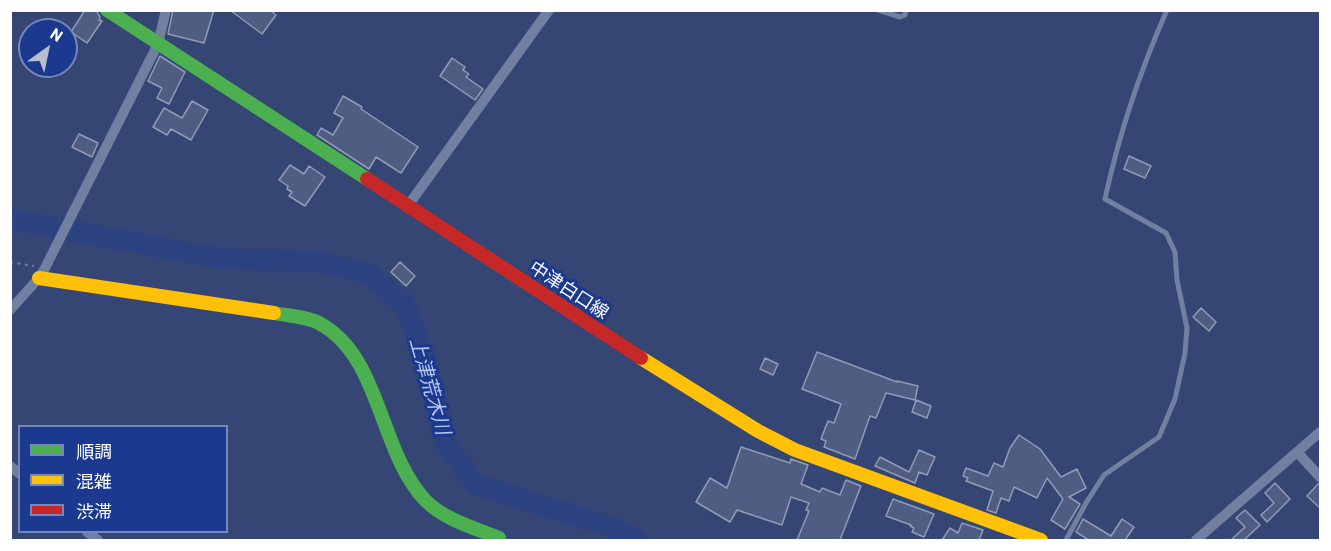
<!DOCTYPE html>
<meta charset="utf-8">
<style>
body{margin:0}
#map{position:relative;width:1331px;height:551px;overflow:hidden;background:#354674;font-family:Barlow,"Noto Sans JP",sans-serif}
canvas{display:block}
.frame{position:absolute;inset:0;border:12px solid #fff;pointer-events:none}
.legend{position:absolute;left:18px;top:425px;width:210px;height:108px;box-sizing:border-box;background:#1b398e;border:2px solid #7688bb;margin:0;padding:8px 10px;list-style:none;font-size:18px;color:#fff}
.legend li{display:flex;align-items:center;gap:12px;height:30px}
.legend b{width:30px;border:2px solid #7688bb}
.north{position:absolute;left:18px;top:18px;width:60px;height:60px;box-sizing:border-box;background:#1b398e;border:2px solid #7688bb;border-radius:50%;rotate:33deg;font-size:16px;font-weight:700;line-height:24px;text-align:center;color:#fff}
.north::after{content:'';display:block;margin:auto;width:21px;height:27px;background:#b8bece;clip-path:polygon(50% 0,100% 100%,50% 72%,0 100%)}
</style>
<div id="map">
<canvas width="1331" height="551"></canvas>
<div class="frame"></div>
<ul class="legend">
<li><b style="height:8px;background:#4caf50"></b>順調</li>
<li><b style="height:8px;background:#ffc107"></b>混雑</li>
<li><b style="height:8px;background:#c62828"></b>渋滞</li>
</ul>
<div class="north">N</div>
</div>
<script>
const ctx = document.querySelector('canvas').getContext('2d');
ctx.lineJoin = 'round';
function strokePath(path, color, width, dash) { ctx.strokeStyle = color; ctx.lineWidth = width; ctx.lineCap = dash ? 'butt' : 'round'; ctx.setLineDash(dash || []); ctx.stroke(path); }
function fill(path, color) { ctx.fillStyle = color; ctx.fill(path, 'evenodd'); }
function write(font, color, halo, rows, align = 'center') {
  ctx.font = font + ' Barlow,"Noto Sans JP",sans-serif'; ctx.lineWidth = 6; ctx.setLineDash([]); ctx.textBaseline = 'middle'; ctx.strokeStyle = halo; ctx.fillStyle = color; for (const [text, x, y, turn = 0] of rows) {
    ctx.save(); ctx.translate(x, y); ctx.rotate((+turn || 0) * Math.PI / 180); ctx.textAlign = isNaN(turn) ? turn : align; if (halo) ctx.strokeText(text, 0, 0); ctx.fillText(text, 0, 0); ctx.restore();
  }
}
strokePath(new Path2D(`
 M10,219L223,259L315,261L368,273L405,305L428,366L444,442L476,484L620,530L637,540`), '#2d4281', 21);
const building = new Path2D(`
 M85,10H96L100,17L99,20L102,21L87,43L71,32Z
 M173,10H214L204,43L168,34Z
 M230,10H270L276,15L262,34Z
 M160,56L185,72L169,104L157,98L162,88L148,81Z
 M452,58L465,67L463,70L469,74L466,77L483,89L475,100L440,76Z
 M343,96L362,107L361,109L418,147L401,173L376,157L369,169L317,135L321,128L333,135L343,118L334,113Z
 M192,101L208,110L191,140L171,129L167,135L153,127L164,108L182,118Z
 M79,134L98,143L92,157L72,147Z
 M1129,156L1151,166L1145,178L1124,169Z
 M290,165L304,174L309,166L325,177L305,206L289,196L292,192L287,189L288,186L279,180Z
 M400,262L415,276L406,286L391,272Z
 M1201,308L1216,322L1209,331L1193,317Z
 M817,352L897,382V381L918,386L915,400L886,393L876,418L870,416L855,459L824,447L826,441L821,439L828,421L834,423L841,404L802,389Z
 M765,358L778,364L773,375L760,369Z
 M916,400L931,406L927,418L912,412Z
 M1019,435L1040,449L1061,477L1077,469L1086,488L1069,497L1080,504L1065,529L1051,520L1063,499L1047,478L1037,498L1014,487L1009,501L1001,498L996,513L987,510L993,491L966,481L968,478L963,476L966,468L988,476L994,463L1003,467L1010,448Z
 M741,447L790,463L791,459L808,465L801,484L820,492L822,488L840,495L846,480L861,486L840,540H797L809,511L806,510L809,503L791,497L782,525L737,510L730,522L696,502L710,478L727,488Z
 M919,450L935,457L927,475L919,472L915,483L875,466L880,457L909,472Z
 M1275,483L1290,499L1267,522L1261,515L1274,503L1265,493Z
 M1318,484H1320V508L1307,496Z
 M893,499L934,514L924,537L912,532L914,528L910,526L911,525L886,516Z
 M1245,510L1260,525L1244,540H1231L1245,527L1236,518Z
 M1083,519L1111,536L1122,519L1134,527L1125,540H1089L1076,532Z
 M962,523L983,530L979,540H942L950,528L958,533Z`);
fill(building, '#4f5d82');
strokePath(building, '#919bb6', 1.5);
strokePath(new Path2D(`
 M10,262L34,266`), '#717fa0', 2, [3, 4.5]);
strokePath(new Path2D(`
 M878,10L900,17L905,15L906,10
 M1066,540L1086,503L1104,475L1159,437L1175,399L1185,353L1187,328L1177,280L1175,252L1166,233L1105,199C1119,134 1140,71 1167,10`), '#717fa0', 5);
strokePath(new Path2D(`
 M407,207L549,10
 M10,310L39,278L45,268L158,44L166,10
 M1297,452L1320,477
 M10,466L20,474
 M87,532L98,540
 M1196,540L1320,432`), '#717fa0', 10);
strokePath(new Path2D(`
 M107,10L367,179
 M274,313C288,316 306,316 319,323C382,357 378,451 426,501C445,520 475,528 499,538L497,540`), '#4caf50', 14);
strokePath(new Path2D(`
 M39,278L274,313
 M641,358L758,431L795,450L1041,540`), '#ffc107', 14);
strokePath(new Path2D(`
 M367,179L641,358`), '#c62828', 14);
write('18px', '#fff', '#1b398e', [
 ["中津白口線",569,290,33]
]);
write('italic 20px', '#b5c6f5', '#1b398e', [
 ["上津荒木川",430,386,74]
]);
</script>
